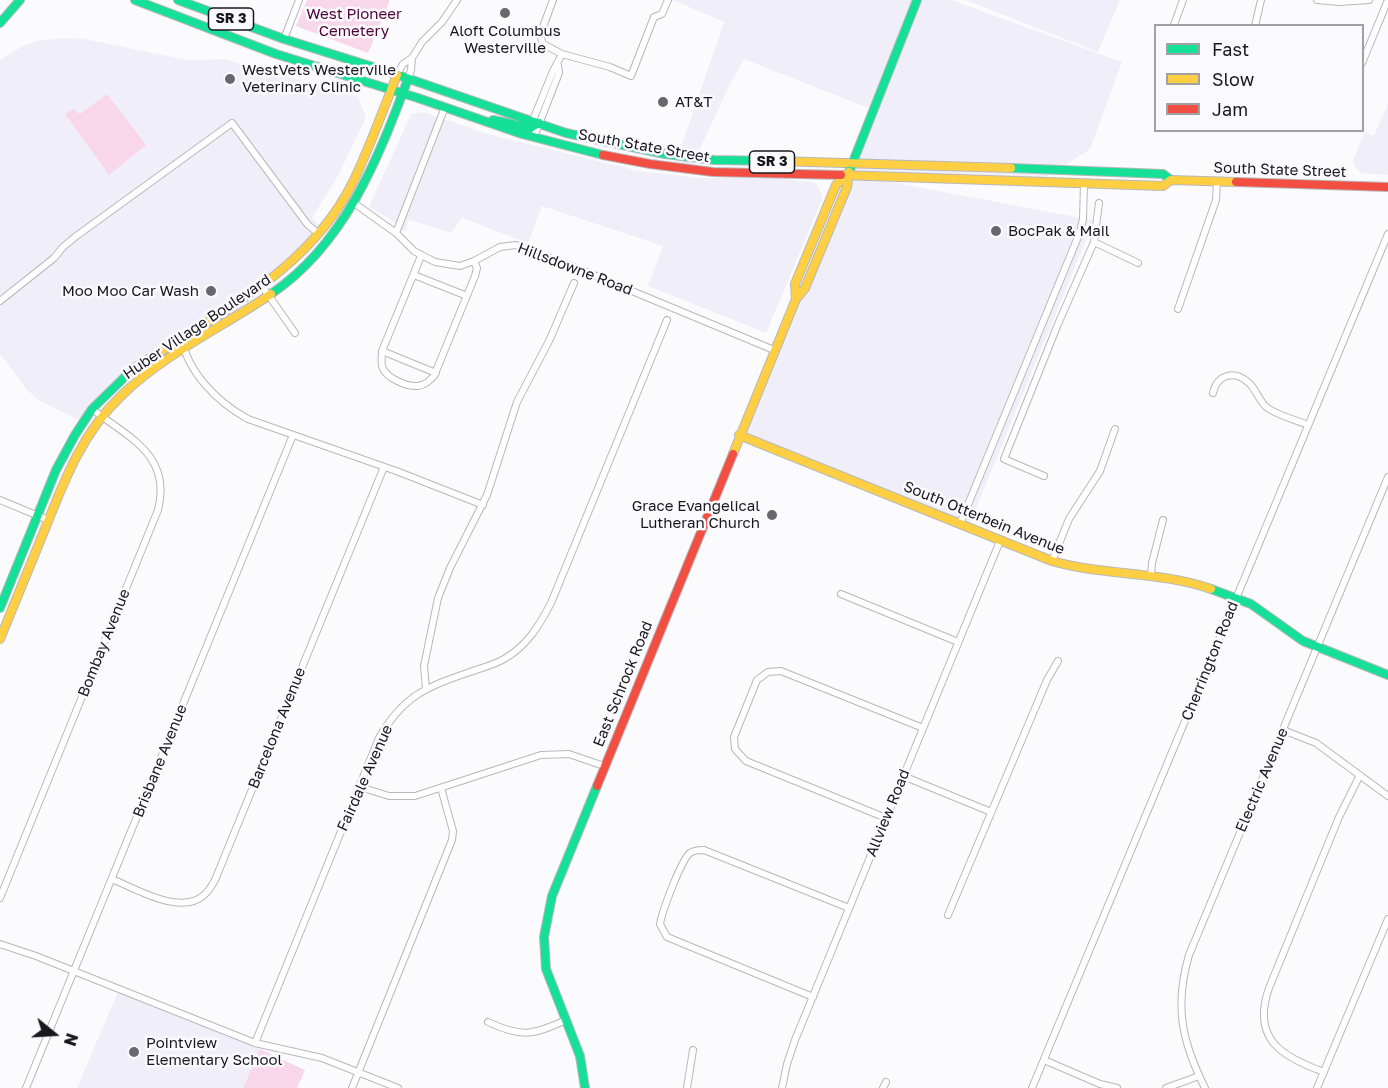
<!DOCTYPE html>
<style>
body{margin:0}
#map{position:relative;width:1388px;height:1088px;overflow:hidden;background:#fbfbfd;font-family:"Golos Text",sans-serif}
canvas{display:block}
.legend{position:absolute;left:1154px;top:24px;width:210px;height:108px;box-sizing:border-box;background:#fafafe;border:2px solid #a0a0a5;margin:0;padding:8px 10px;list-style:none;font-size:18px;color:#19181f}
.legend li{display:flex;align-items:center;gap:12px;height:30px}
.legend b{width:30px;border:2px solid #a0a0a5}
.north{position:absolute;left:24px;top:1004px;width:60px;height:60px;-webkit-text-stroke:4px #fafafe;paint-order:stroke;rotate:108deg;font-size:16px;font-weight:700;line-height:24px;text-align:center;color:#19181f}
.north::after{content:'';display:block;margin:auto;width:21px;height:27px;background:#19181f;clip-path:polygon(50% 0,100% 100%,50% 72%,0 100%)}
</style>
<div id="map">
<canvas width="1388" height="1088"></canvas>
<ul class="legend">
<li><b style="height:8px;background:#16e098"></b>Fast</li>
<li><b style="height:8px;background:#ffcf43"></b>Slow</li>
<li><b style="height:8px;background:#f24e42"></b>Jam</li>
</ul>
<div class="north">N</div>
</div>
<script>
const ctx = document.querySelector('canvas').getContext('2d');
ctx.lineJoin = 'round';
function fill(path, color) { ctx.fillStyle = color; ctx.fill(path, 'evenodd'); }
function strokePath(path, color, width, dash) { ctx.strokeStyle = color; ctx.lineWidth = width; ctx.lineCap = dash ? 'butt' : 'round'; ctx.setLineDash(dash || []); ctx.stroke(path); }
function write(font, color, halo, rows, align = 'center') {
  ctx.font = font + ' "Golos Text",sans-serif'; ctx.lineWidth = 5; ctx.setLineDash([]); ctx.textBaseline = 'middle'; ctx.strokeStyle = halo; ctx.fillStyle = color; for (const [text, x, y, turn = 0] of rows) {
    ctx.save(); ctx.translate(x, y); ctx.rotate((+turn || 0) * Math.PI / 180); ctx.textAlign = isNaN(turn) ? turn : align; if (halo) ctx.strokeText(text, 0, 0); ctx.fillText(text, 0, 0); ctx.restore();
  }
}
fill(new Path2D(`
 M951,0L1122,62L1090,149L1040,181L854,175L1092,220V225L968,528L739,435L873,110L744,59L729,86L690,170L674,168L724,22L673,0Z
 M965,0H1120L1098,52Z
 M62,38L85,39L187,60L225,59L358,97L366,117L339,174L312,218L323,228L292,262L140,363L83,422L40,401L28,391L0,354V60L21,47L37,41Z
 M1388,103V175L1361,173L1355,167L1353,160L1365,132L1374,136Z
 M423,112L488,134L639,171L701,178H776L816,183L823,197L766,333L648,286L663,246L542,206L528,243L462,218L451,233L409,220L405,232L390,219L369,207L411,114Z
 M118,992L260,1049L243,1088H77Z`), '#f0eff9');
fill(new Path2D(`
 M307,0H390L368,53L296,26Z
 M107,94L146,145L109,175L65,114L73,109L80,114Z
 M260,1049L305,1070L297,1088H243Z`), '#f8d7ea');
const street = new Path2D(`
 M553,0L540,35L543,44L562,54L610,67L631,76L654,17L662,14L668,0
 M1317,0L1339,2L1369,0
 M1174,25L1183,0
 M1255,26L1261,0
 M284,39L299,0
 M1362,63L1388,0
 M397,75L403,64L412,58L422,42L442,22L457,0
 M408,79L411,70L412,58
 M531,125L553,71L562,54
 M534,137L559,73L558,65
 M354,203L396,233L414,251L435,262L460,266L474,261L500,247L516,245L579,269L774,350
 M396,233L445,107
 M1094,242L1138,263
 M421,256L382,351C382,356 381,361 382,366C385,378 407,387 418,386C425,385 429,381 434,376L475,276L477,268L474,261
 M414,275L467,296
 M262,286L295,333
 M0,301L54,258L63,247L75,237L232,123L308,225L319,234
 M1178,309L1216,200L1217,181
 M181,336C187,372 217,402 248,419L399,472L483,505
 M382,351L436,373
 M1213,393C1217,375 1234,369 1249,383C1257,390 1259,403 1269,409C1280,416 1296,420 1308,425
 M1044,476L1004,459L1058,324L1094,242L1099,203
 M0,500L48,520
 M960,524L1080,232L1083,219L1084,183
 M1052,561L1069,519L1100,471L1115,429
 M1151,575L1152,563L1163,520
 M841,594L958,642
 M426,689L424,666L438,598L450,568L487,495L517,402L550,339L574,283
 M1283,730L1316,743L1388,796
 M903,776L991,812
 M360,787L389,796H415L541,755L569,754L604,766
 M886,818L746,761L735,749L734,737L757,680L768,672L781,671L923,728
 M112,879C136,889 181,916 204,895C209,891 212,885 215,880L384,467
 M0,898L158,510C172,455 129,438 92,409
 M948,915L1047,680L1058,661
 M0,944L36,956L255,1043L322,1058L398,1088
 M813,997L667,937L660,924C662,912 681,860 690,853C694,850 699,850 704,850L849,908
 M488,1022C522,1038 533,1035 566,1020
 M255,1043L379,738C403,696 426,687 470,672C481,668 494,665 504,659C527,646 539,626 551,603L667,320
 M1044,1060L1100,1084L1117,1088
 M1324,1072C1282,1057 1251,1039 1269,988L1339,817L1360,775
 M26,1088L293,435
 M352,1088L452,840L453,831L441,788
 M687,1088L693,1050
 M782,1088L787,1064L795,1040L1000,541
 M883,1088L886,1082
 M1032,1088L1388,234
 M1166,1088L1199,1076
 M1205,1088C1182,1042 1174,1006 1189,955L1388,477
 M1317,1088L1388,919`);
const fast = new Path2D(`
 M135,0L276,54L418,98L522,134L603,155
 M178,0L284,39L389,72L566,133L665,154L714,160L776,161
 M0,23L20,0
 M493,120L530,128L539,123
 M1011,168L1163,174L1171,180
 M849,172L917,0
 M271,294C345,244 378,159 408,79
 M1211,589L1251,604L1303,641L1388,675
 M0,608L56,470L75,435L92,409L134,368L155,355
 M585,1088L580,1056L546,969L544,937L552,896L597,786`);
const slow = new Path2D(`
 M776,161L1011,168
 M841,175L1163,186L1171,180L1236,182
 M796,299L795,284L836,185L848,174
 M155,355C230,307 312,265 353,182C370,147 383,110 397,75
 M739,435L1052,561C1104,576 1159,571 1211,589
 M733,454L796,299L805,288L847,187L849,172
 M0,639C15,602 30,566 45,529C64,481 82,433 121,396C164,354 221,328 271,294`);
const jam = new Path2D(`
 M603,155L650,164L713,172L841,175
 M1236,182L1388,187
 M597,786L733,454`);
strokePath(street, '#b8b8bc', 8);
strokePath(fast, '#b8b8bc', 10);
strokePath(slow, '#b8b8bc', 10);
strokePath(jam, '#b8b8bc', 10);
strokePath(street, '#fefeff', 6);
strokePath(fast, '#16e098', 8);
strokePath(slow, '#ffcf43', 8);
strokePath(jam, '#f24e42', 8);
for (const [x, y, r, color] of [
 [505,13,6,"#68676d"],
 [230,79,6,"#68676d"],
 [663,102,6,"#68676d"],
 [996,231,6,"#68676d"],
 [211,291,6,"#68676d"],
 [772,515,6,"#68676d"],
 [134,1052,6,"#68676d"]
]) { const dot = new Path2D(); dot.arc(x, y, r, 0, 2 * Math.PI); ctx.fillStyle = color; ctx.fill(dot); strokePath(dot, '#fafafe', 2); }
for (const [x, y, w] of [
 [231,19,45],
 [772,162,45]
]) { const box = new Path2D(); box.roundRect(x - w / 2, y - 11, w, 22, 4.5); ctx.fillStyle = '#fafafe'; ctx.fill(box); strokePath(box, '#19181f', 1.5); }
write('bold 14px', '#19181f', null, [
 ["SR 3",231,19],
 ["SR 3",772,162]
]);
write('15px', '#4d0238', '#fafafe', [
 ["West Pioneer",354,14],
 ["Cemetery",354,31]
]);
write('15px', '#19181f', '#fafafe', [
 ["Aloft Columbus",505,31,"center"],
 ["Westerville",505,48,"center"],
 ["WestVets Westerville",242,70],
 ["Veterinary Clinic",242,87],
 ["AT&T",675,102],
 ["BocPak & Mail",1008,231],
 ["Moo Moo Car Wash",199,291,"right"],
 ["Grace Evangelical",760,506,"right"],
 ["Lutheran Church",760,523,"right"],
 ["Pointview",146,1043],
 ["Elementary School",146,1060]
], 'left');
write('15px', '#19181f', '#fafafe', [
 ["South State Street",644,146,10],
 ["South State Street",1280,170,2],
 ["Hillsdowne Road",575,269,21],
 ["Huber Village Boulevard",197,327,-34],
 ["South Otterbein Avenue",984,518,22],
 ["Bombay Avenue",104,643,-68],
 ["Cherrington Road",1210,661,-68],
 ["East Schrock Road",623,684,-68],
 ["Barcelona Avenue",277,728,-68],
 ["Brisbane Avenue",160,761,-68],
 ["Fairdale Avenue",365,778,-66],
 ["Electric Avenue",1262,780,-67],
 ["Allview Road",888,813,-68]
]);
</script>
